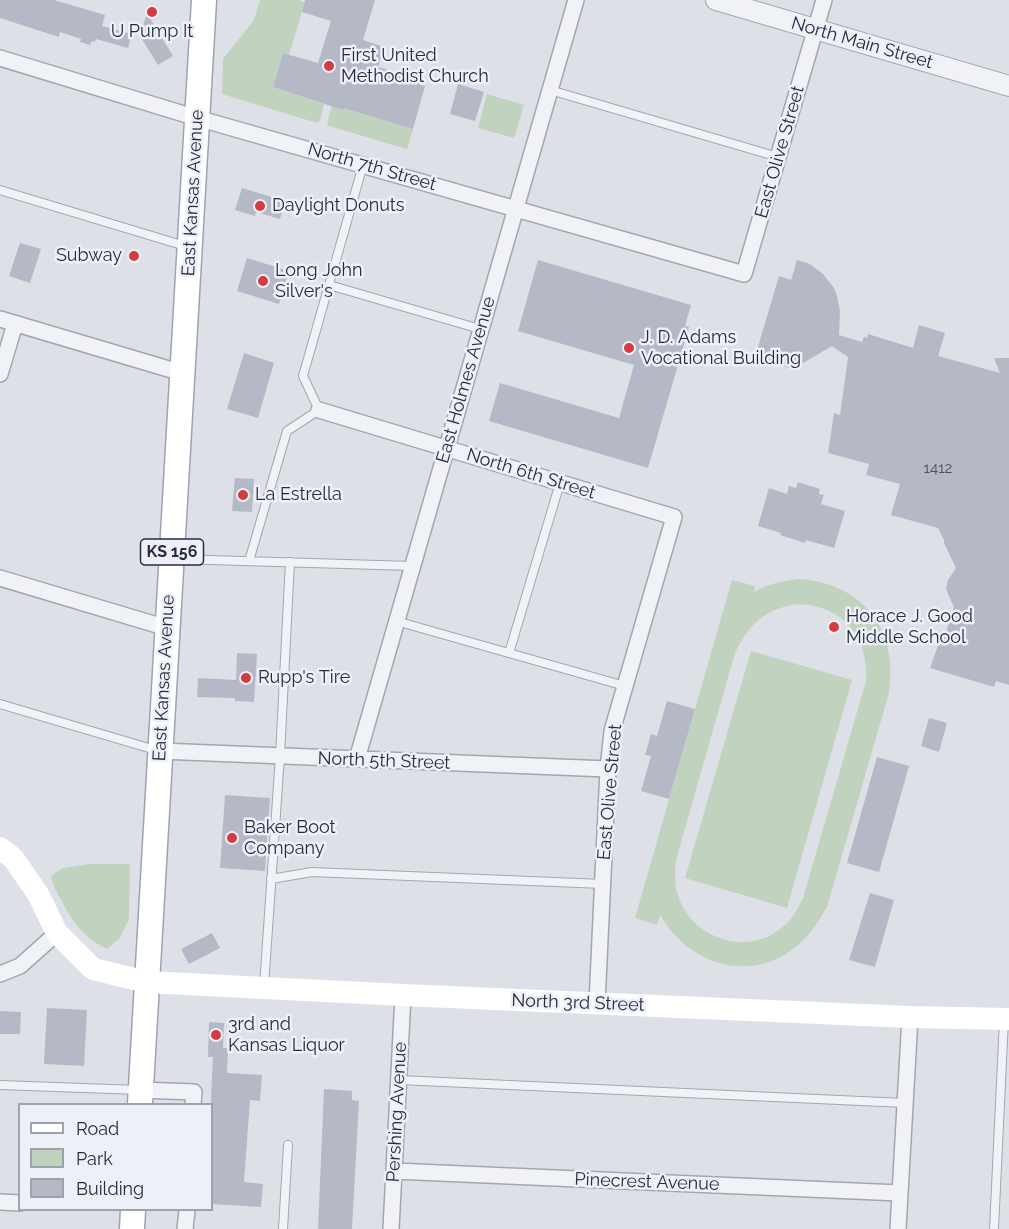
<!DOCTYPE html>
<style>
body{margin:0}
#map{position:relative;width:1009px;height:1229px;overflow:hidden;background:#dee0e8;font-family:Raleway,sans-serif}
canvas{display:block}
.legend{position:absolute;left:18px;top:1103px;width:195px;height:108px;box-sizing:border-box;background:#edf0f6;border:2px solid #9da2ad;margin:0;padding:8px 10px;list-style:none;font-size:18px;color:#262c40}
.legend li{display:flex;align-items:center;gap:12px;height:30px}
.legend b{width:30px;border:2px solid #9da2ad}
</style>
<div id="map">
<canvas width="1009" height="1229"></canvas>
<ul class="legend">
<li><b style="height:8px;background:#fff"></b>Road</li>
<li><b style="height:16px;background:#c1d2be"></b>Park</li>
<li><b style="height:16px;background:#b5b9c5"></b>Building</li>
</ul>
</div>
<script>
const ctx = document.querySelector('canvas').getContext('2d');
ctx.lineJoin = 'round';
function fill(path, color) { ctx.fillStyle = color; ctx.fill(path, 'evenodd'); }
function strokePath(path, color, width, dash) { ctx.strokeStyle = color; ctx.lineWidth = width; ctx.lineCap = dash ? 'butt' : 'round'; ctx.setLineDash(dash || []); ctx.stroke(path); }
function write(font, color, halo, rows, align = 'center') {
  ctx.font = font + ' Raleway,sans-serif'; ctx.lineWidth = 5; ctx.setLineDash([]); ctx.textBaseline = 'middle'; ctx.strokeStyle = halo; ctx.fillStyle = color; for (const [text, x, y, turn = 0] of rows) {
    ctx.save(); ctx.translate(x, y); ctx.rotate((+turn || 0) * Math.PI / 180); ctx.textAlign = isNaN(turn) ? turn : align; if (halo) ctx.strokeText(text, 0, 0); ctx.fillText(text, 0, 0); ctx.restore();
  }
}
fill(new Path2D(`
 M260,0H298L305,2L289,55L283,53L273,87L324,104L320,121L317,123L225,95L222,93L223,59L254,20Z
 M487,94L524,105L514,138L478,128Z
 M332,106L342,110L343,108L413,129L407,149L329,126L327,123Z
 M799,579C847,582 885,611 890,661C891,671 890,683 889,693L827,907C819,920 812,933 799,944C753,985 689,966 660,915L657,925L635,918L732,580L755,586L754,592C768,584 782,581 799,579ZM797,604C843,605 869,637 866,681L803,898C798,908 793,918 785,925C749,959 689,939 677,892C674,882 675,871 676,860L735,653C749,624 765,609 797,604Z
 M751,651L852,680L787,908L685,878Z
 M90,864H130L129,919L119,939L107,949C84,938 71,920 60,898C56,891 52,884 51,876L63,868Z`), '#c1d2be');
fill(new Path2D(`
 M0,0H54L105,15L102,26L132,34L128,48L96,39L95,42L92,41L90,45L80,42L81,39L60,32L59,37L0,18Z
 M305,0H375L363,40L384,47L378,67L410,76L412,70L423,73L420,85L425,86L413,129L343,108V110L273,87L283,53L318,63L331,21L302,12Z
 M147,13L173,56L158,65L140,36Z
 M458,84L484,92L475,121L450,114Z
 M242,188L285,201L280,219L256,212L255,216L235,210Z
 M20,243L41,249L30,283L9,276Z
 M247,258L289,271L279,304L237,291Z
 M538,260L691,305L685,326L689,327L648,468L489,421L500,383L619,418L634,365L518,331Z
 M797,260L810,264L823,274L834,288L837,296L840,311L839,335L862,342L864,337L867,338L868,334L913,348L919,325L945,333L938,356L1000,373L994,358H1009V685L996,681L994,687L930,668L941,637L944,638L954,607L948,594L946,588L948,580L956,568L944,543V540L938,528L891,515L900,484L866,475L869,464L828,453L834,413L840,415L848,357L832,346L793,369L755,357L779,276L791,280Z
 M244,353L274,363L258,418L227,409Z
 M235,478L254,479L252,512L232,511Z
 M798,482L820,489L819,494L824,495L821,504L845,511L834,548L806,540L805,543L780,535L781,533L758,526L769,488L787,494L789,486L796,488Z
 M237,653L257,654L254,702L235,701V698L197,697L198,678L236,680Z
 M667,701L695,709L669,799L641,791L651,756L645,755L651,734L657,736Z
 M929,718L947,723L939,752L921,746Z
 M877,757L909,766L879,872L847,863Z
 M225,795L270,798L265,871L220,868Z
 M870,893L894,900L875,967L849,960Z
 M212,933L220,948L189,964L181,949Z
 M47,1008L87,1010L84,1066L44,1064Z
 M0,1011L21,1012L20,1034H0Z
 M209,1022L224,1023L223,1048H228L227,1073L262,1075L260,1101L250,1100L244,1182L263,1184L261,1207L212,1204L213,1157H212L211,1098L213,1057H208Z
 M324,1089L352,1091V1100L359,1101L352,1229H318Z`), '#b5b9c5');
const service = new Path2D(`
 M550,90L778,157
 M0,190L185,246
 M329,285L480,329
 M176,559L412,566
 M249,561L287,431L319,410L303,376L363,165
 M396,621L625,686
 M509,653L560,483
 M0,704L159,751
 M271,879L312,872L603,884
 M264,986L280,756L290,562
 M399,1080L905,1103
 M0,1085L139,1090
 M283,1229L288,1145
 M994,1229L1004,1020`);
const minor = new Path2D(`
 M0,58L197,118L744,274L824,0
 M0,319L182,373
 M0,374L15,324
 M319,410L674,517L612,731L608,769L597,1003
 M0,578L167,628
 M160,751L608,769
 M357,759L576,0
 M0,974L20,966L57,933
 M140,1090L194,1092L193,1104
 M394,1171L900,1193
 M0,1202L20,1203
 M185,1229L187,1210
 M391,1229L403,995
 M898,1229L910,1017`);
const tertiary = new Path2D(`
 M716,0L1009,86`);
const primary = new Path2D(`
 M140,1104L204,0
 M132,1229L133,1210`);
strokePath(service, '#a3a6b2', 10);
strokePath(minor, '#a3a6b2', 18);
strokePath(tertiary, '#a3a6b2', 22);
strokePath(primary, '#9ca3b4', 27);
strokePath(service, '#f0f2f6', 8);
strokePath(minor, '#f0f2f6', 15);
strokePath(tertiary, '#f0f2f6', 20);
strokePath(new Path2D(`
 M0,848L13,858L38,894L57,933L93,969L147,982L403,995L910,1017L1009,1019`), '#fff', 22);
strokePath(primary, '#fff', 24);
for (const [x, y, r, color] of [
 [152,12,6,"#d43c40"],
 [329,66,6,"#d43c40"],
 [260,206,6,"#d43c40"],
 [134,256,6,"#d43c40"],
 [263,281,6,"#d43c40"],
 [629,348,6,"#d43c40"],
 [243,495,6,"#d43c40"],
 [834,627,6,"#d43c40"],
 [246,678,6,"#d43c40"],
 [232,838,6,"#d43c40"],
 [216,1035,6,"#d43c40"]
]) { const dot = new Path2D(); dot.arc(x, y, r, 0, 2 * Math.PI); ctx.fillStyle = color; ctx.fill(dot); strokePath(dot, '#edf0f6', 2); }
write('15px', '#4a4f61', null, [
 ["1412",938,468]
]);
for (const [x, y, w] of [
 [172,552,63]
]) { const box = new Path2D(); box.roundRect(x - w / 2, y - 13, w, 26, 4.5); ctx.fillStyle = '#edf0f6'; ctx.fill(box); strokePath(box, '#262c40', 1.5); }
write('bold 16px', '#262c40', null, [
 ["KS 156",172,552]
]);
write('18px', '#262c40', '#edf0f6', [
 ["U Pump It",152,32,"center"],
 ["First United",341,56],
 ["Methodist Church",341,77],
 ["Daylight Donuts",272,206],
 ["Subway",122,256,"right"],
 ["Long John",275,271],
 ["Silver's",275,292],
 ["J. D. Adams",641,338],
 ["Vocational Building",641,359],
 ["La Estrella",255,495],
 ["Horace J. Good",846,617],
 ["Middle School",846,638],
 ["Rupp's Tire",258,678],
 ["Baker Boot",244,828],
 ["Company",244,849],
 ["3rd and",228,1025],
 ["Kansas Liquor",228,1046]
], 'left');
write('18px', '#262c40', '#edf0f6', [
 ["North Main Street",862,43,16],
 ["East Olive Street",780,152,-74],
 ["North 7th Street",372,167,16],
 ["East Kansas Avenue",193,193,-87],
 ["East Holmes Avenue",466,380,-74],
 ["North 6th Street",531,474,17],
 ["East Kansas Avenue",164,678,-87],
 ["North 5th Street",384,761,2],
 ["East Olive Street",610,792,-85],
 ["North 3rd Street",578,1003,2],
 ["Pershing Avenue",397,1112,-87],
 ["Pinecrest Avenue",647,1182,2]
]);
</script>
